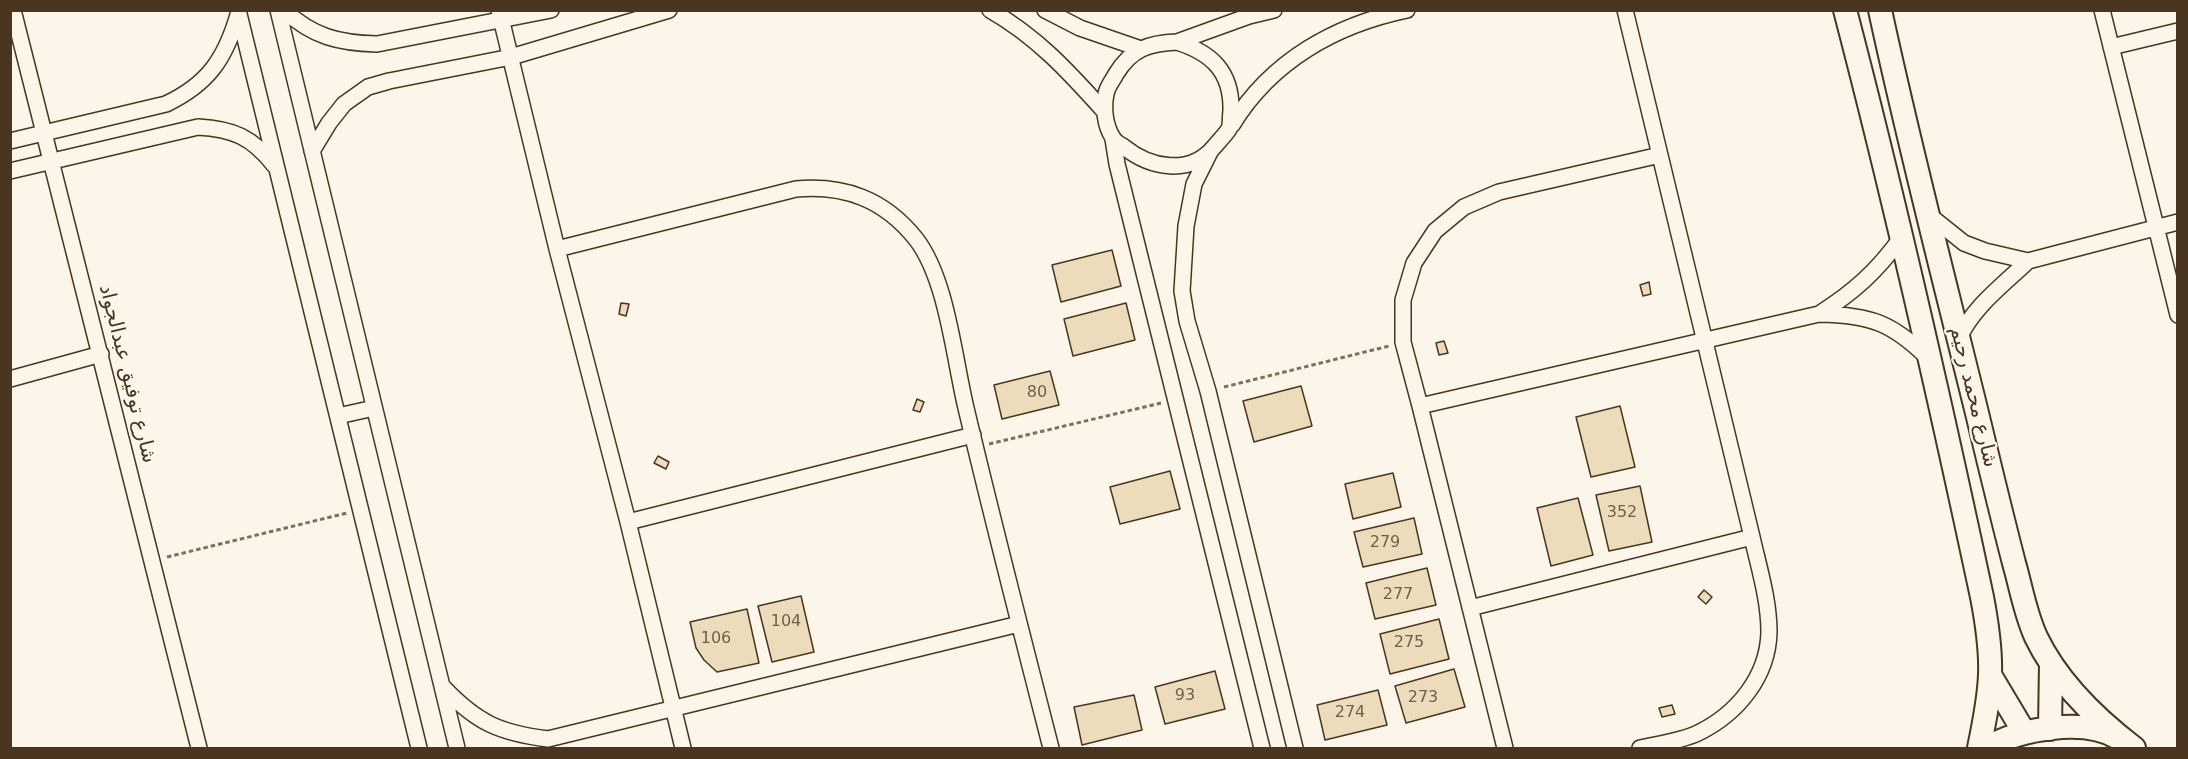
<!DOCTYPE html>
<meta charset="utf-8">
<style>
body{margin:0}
#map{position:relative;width:2188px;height:759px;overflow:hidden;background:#fbf6e9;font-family:"DejaVu Sans",sans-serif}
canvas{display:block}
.frame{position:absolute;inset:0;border:12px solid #4a3520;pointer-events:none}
</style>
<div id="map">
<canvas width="2188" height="759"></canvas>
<div class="frame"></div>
</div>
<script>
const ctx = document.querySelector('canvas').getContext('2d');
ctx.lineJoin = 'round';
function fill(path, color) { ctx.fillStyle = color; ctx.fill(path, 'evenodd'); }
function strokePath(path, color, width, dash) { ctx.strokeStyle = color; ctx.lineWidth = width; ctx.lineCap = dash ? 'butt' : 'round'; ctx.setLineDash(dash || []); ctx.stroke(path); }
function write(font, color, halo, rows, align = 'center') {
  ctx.font = font + ' "DejaVu Sans","Noto Naskh Arabic",sans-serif'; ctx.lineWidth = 4.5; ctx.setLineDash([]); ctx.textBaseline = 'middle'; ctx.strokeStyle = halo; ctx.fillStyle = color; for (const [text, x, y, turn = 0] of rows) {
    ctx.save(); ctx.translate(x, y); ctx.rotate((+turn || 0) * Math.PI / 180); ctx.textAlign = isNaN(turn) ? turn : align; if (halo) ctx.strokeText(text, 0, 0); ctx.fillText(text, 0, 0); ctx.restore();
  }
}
const building = new Path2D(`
 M1112,250L1121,286L1061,302L1052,265Z
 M1649,282L1651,294L1643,296L1640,285Z
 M621,303L629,304L626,316L619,314Z
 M1126,303L1135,340L1073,356L1064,319Z
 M1444,341L1448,353L1439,355L1436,343Z
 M1050,371L1059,405L1002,419L994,385Z
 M1301,386L1312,426L1254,442L1243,401Z
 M917,399L924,402L920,412L913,410Z
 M1620,406L1635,467L1591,477L1576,417Z
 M658,456L669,462L666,469L654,463Z
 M1170,471L1180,509L1120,524L1110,487Z
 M1393,473L1401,507L1353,519L1345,484Z
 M1640,486L1652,542L1609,551L1596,495Z
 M1578,498L1593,555L1551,566L1537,508Z
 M1414,518L1422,554L1363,567L1354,532Z
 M1427,568L1436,605L1375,619L1366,583Z
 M1704,590L1712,597L1706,604L1698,597Z
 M801,596L814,652L772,662L758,606Z
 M747,609L759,663L717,672L704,660L696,648L690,622Z
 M1439,619L1449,659L1390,674L1380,634Z
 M1454,669L1465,707L1406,723L1395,686Z
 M1215,671L1225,709L1165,724L1155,687Z
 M1378,690L1387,725L1325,740L1317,705Z
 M1134,695L1142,730L1082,745L1074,707Z
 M1672,705L1675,714L1662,717L1659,708Z`);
fill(building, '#ecdcbc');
strokePath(building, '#4a3520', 1.5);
const street = new Path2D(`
 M13,10L199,748
 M238,10L419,748
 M278,10L457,748
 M284,10C313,37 339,43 377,44L551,10
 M499,10L557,249L628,522L683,748
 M990,10C1037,37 1068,71 1104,111
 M1045,10L1080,28L1141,49
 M1625,10L1752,537C1759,568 1769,600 1769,632C1768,677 1737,714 1698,733C1681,741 1659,744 1640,748
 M2102,10L2178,315
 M1177,42C1212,53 1232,72 1231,111C1230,117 1231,124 1229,129C1225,135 1219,141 1214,147C1190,176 1150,168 1124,147C1121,145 1115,142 1113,138C1105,126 1103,108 1106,94C1107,87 1113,80 1116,74C1131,49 1149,43 1177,42Z
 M1177,42L1249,16L1274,10
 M2111,47L2178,31
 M1232,125C1271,61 1335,25 1407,10
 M1113,139L1117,164L1262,748
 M10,141L166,104C208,84 225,59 238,15
 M1211,150L1194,184L1186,226L1182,291L1187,321L1208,391L1295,748
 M312,151L329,123L344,104L368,87L389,81L511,57L669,10
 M10,171L198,127C233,129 252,137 274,165
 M1929,215L1964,243L1985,251L2028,261L2178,222
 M557,249L796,189C845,185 884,199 916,239C947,279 954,358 966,408C993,522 1022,635 1051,748
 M1819,314C1854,292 1877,271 1901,238
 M1959,338C1974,306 2002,286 2028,261
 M10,379L101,354
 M1420,406L1819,314C1871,315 1893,323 1930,360
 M338,416L374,408
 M628,522L973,435
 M1470,608L1752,537
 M443,687C477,723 500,733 548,739L1019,624
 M1505,748L1420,406L1403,342V300L1414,263L1435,231L1464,207L1499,192L1660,155`);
const secondary = new Path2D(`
 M1845,10C1896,205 1940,400 1982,597C1987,623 1991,648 1990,675C1989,700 1984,724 1979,748
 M1880,10C1909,145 1944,279 1977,413C1989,463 2001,513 2014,563C2021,587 2025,613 2036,637C2057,681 2096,719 2134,748
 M1990,675L2024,732
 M2050,729L2051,663
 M1987,748C2019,729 2084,717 2118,738`);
strokePath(street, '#4a3520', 18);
strokePath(secondary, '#4a3520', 26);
strokePath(new Path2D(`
 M1224,387L1389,346
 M989,444L1161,403
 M167,557L347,513`), '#7f6f5c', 3, [4.5, 3]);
strokePath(street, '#fbf6e9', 15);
strokePath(secondary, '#fbf6e9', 22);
write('16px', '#725f47', null, [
 ["80",1037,393],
 ["352",1622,513],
 ["279",1385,543],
 ["277",1398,595],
 ["104",786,622],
 ["106",716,639],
 ["275",1409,643],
 ["93",1185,696],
 ["273",1423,698],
 ["274",1350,713]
]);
write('20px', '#4a3520', '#fbf6e9', [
 ["شارع توفيق عبدالجواد",127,374,76],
 ["شارع محمد رحيم",1973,397,76]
]);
</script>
